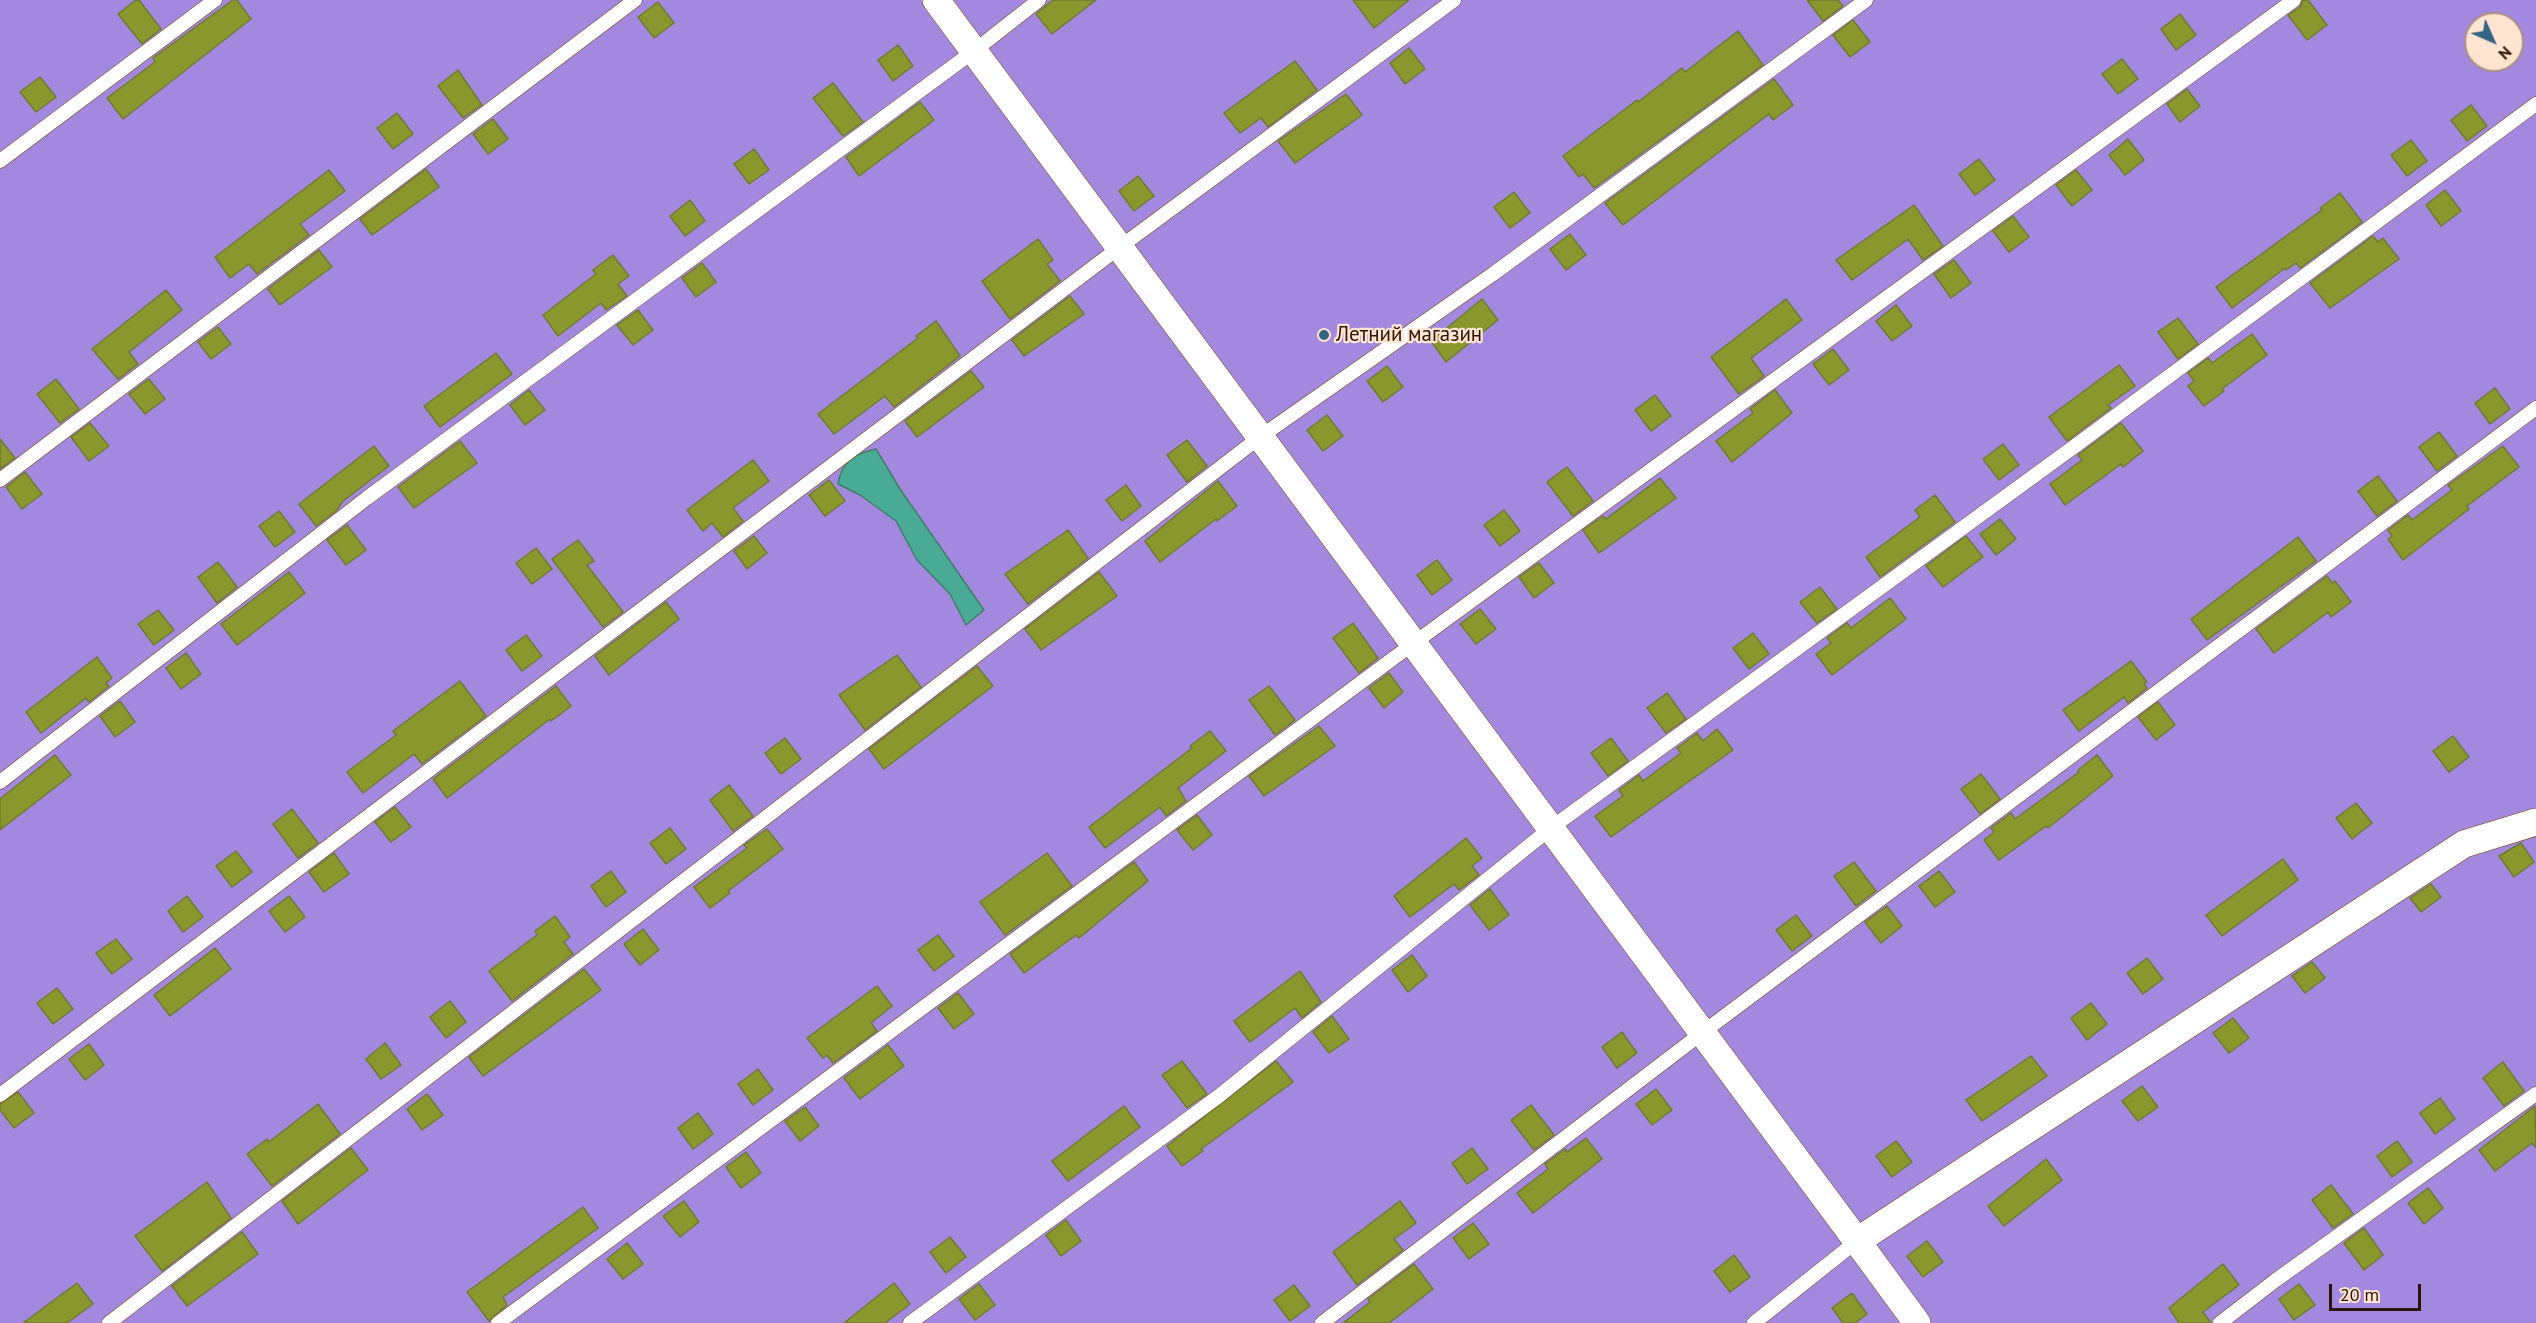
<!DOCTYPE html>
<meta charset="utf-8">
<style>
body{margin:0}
#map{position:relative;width:2536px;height:1323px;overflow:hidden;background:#fbb989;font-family:"PT Sans",sans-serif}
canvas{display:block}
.north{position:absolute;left:2464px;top:12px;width:60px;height:60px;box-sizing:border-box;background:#ffe4d1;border:2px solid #ab917f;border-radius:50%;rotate:135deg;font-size:16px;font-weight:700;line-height:24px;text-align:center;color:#2d1503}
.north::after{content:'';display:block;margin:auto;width:21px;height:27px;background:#346684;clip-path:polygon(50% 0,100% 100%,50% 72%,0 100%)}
.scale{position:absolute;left:2329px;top:1284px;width:92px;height:27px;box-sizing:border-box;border:3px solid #2d1503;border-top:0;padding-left:8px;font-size:18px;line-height:21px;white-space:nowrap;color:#2d1503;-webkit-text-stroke:4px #ffe4d1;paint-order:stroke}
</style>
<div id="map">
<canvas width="2536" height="1323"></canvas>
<div class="north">N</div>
<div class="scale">20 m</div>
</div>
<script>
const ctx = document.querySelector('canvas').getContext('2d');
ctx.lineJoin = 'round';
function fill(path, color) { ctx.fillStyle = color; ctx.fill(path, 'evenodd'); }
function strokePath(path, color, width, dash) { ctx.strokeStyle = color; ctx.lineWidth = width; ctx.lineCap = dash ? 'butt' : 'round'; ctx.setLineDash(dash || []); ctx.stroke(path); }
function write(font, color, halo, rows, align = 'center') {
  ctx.font = font + ' "PT Sans",sans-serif'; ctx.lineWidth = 4.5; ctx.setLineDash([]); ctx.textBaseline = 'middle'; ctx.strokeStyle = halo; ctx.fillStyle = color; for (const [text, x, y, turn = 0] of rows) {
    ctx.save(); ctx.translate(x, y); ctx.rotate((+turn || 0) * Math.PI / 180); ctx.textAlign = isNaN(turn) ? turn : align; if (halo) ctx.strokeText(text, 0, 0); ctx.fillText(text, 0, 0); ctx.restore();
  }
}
fill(new Path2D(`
 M0,0H2536V1323H0ZM2476,24H2512V60H2476Z`), '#a288de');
const water = new Path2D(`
 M876,449L900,489L984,610L966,625L950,594L917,560L896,521L860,495L838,484C841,462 856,453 876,449Z`);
fill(water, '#49ab96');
strokePath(water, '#417e6a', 1.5);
const building = new Path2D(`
 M136,0H139L161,29L142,44L118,14Z
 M233,0H237L251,19L123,119L107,98L155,62L153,58Z
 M1053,0H1096L1052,34L1036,14Z
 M1353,0H1409L1374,28Z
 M1807,0H1838L1843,6L1823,21Z
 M2303,0H2308L2327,25L2307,40L2288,15L2300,7Z
 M658,2L674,23L654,38L638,17Z
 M2180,14L2196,35L2176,50L2161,29Z
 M1853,20L1870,42L1850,57L1833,35Z
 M1738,31L1763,65L1594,188L1583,174L1579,177L1563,156L1637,100L1638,102L1682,68L1685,72Z
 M898,45L913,66L893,81L878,60Z
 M1409,48L1425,69L1405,84L1390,63Z
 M2122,59L2138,79L2118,94L2102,74Z
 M1295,61L1317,90L1268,127L1261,118L1240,133L1224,113Z
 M458,70L482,105L463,118L438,86Z
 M40,77L56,97L36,112L20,92Z
 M1774,79L1793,105L1773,120L1769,114L1623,225L1605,203Z
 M833,83L863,122L843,136L813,98Z
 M2187,89L2200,106L2180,122L2167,104Z
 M1346,94L1362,115L1295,163L1278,141Z
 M920,102L934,120L859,176L846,157Z
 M2471,105L2487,126L2467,141L2451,120Z
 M397,113L413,134L393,149L377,128Z
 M493,119L508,139L488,154L473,134Z
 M2128,139L2144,160L2125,175L2109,155Z
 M2411,140L2427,161L2407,176L2391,155Z
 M754,149L769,170L749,184L734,164Z
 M1979,159L1995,180L1975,195L1959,174Z
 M426,169L439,187L372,235L360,219Z
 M329,170L345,191L300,224L309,235L257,274L249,264L230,278L215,257Z
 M2076,170L2092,190L2072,206L2056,185Z
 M1138,176L1154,196L1134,211L1119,191Z
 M2445,190L2461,211L2441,226L2426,205Z
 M1514,192L1530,213L1510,228L1494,207Z
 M2340,193L2362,222L2300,268L2296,263L2286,270L2285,268L2232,308L2216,287L2322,210L2320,208Z
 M690,200L705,221L685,236L670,216Z
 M1914,205L1943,246L1923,260L1908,239L1852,280L1836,260Z
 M2013,216L2029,237L2009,252L1993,231Z
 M1570,234L1586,255L1566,270L1550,249Z
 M2373,236L2378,242L2383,238L2399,259L2330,308L2310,283Z
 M1038,239L1053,260L1047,264L1060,281L1010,319L982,281Z
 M319,250L332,267L280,305L268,289Z
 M613,255L629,276L618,284L627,296L606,310L601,303L558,336L543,315L596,274L593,270Z
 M1954,260L1971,283L1951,298L1934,274Z
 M702,263L716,282L696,297L682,278Z
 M166,290L182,310L129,352L138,364L118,379L92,349Z
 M1070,296L1084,314L1024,356L1012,340Z
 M1482,299L1498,320L1446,362L1431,341Z
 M1786,299L1802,320L1751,358L1764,376L1739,394L1711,357Z
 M1896,305L1912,326L1892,341L1876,321Z
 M638,310L653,330L633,345L617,325Z
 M2178,318L2198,344L2178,359L2158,332Z
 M936,321L960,356L894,407L885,396L834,434L818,414L918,338L916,336Z
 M218,327L231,344L211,359L198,342Z
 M2252,334L2267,355L2222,389L2224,391L2204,406L2188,386L2194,381L2188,373L2208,358L2212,363Z
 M1833,349L1849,370L1829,385L1813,364Z
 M496,353L512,374L440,427L424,406Z
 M2119,365L2135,386L2108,405L2111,408L2067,441L2049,417Z
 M1387,366L1403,387L1383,402L1367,381Z
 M971,371L984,387L917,437L905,421Z
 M56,379L79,409L60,423L37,394Z
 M149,379L165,399L145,414L129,394Z
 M2495,388L2510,409L2490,424L2475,403Z
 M529,390L545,410L525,425L510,405Z
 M1775,390L1792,413L1732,462L1716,441L1753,413L1750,409Z
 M1655,395L1671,416L1651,431L1635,410Z
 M1327,415L1343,436L1323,451L1307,430Z
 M90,423L109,446L89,461L71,437Z
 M2121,423L2143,451L2123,467L2121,464L2065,505L2050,484L2082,460L2078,455Z
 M2439,432L2457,456L2437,471L2419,447Z
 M0,439L15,458L0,469Z
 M1187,440L1207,466L1187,482L1167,455Z
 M460,441L477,463L414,508L398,487Z
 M2003,444L2019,465L1999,480L1983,459Z
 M374,446L389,466L343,501L336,511L316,526L299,504Z
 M2503,446L2519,467L2467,506L2469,509L2403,560L2388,539L2392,536L2388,530L2408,515L2412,520L2452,490L2448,485Z
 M753,460L769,481L733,508L743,521L723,537L712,523L703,531L687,510Z
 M1567,467L1593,501L1573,516L1547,482Z
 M25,472L42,494L22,509L6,487Z
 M2378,476L2397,501L2377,516L2358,491Z
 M1660,478L1676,498L1599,553L1583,530L1603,516L1606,519Z
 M829,480L845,501L825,516L809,495Z
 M1218,481L1237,506L1217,521L1216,519L1160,562L1145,541Z
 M1126,485L1141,506L1122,521L1106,500Z
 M1935,495L1955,522L1880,577L1866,557L1920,517L1915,510Z
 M1504,510L1520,531L1500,546L1484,525Z
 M279,511L295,532L275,547L259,526Z
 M2000,519L2016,539L1996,555L1980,534Z
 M347,525L366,550L346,565L327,540Z
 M1068,530L1088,558L1028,604L1005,574Z
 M754,536L767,553L747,569L734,551Z
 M1966,536L1983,557L1943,587L1926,566Z
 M2298,537L2316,561L2207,640L2191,619Z
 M578,540L594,561L587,565L623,612L603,627L552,559Z
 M536,548L552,569L532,584L516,563Z
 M1437,560L1452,580L1432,595L1417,575Z
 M218,562L237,587L217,603L198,577Z
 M1539,563L1554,583L1534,598L1519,577Z
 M289,572L305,593L237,645L221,624Z
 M1099,572L1117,596L1041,650L1025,629Z
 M2327,576L2332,583L2335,581L2351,602L2331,617L2328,612L2274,653L2256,629Z
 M1820,587L1837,609L1817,623L1800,602Z
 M1890,598L1906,619L1832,675L1816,654L1831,643L1827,638L1847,623L1851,628Z
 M666,602L679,619L609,675L595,656Z
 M1480,609L1496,629L1476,644L1460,624Z
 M158,610L174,630L154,645L138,624Z
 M1353,623L1378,658L1359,673L1333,638Z
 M1753,633L1769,654L1749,669L1733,648Z
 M526,635L542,656L522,671L506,650Z
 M186,653L201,674L181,689L166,668Z
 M897,655L921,687L865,730L839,695Z
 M97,657L112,678L106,683L109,686L89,702L86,698L41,733L26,712Z
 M2131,661L2147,682L2144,684L2147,688L2128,703L2124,697L2079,731L2063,710Z
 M977,666L993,686L884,769L869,749Z
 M1389,673L1403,692L1384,708L1369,688Z
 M460,681L486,716L422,764L414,754L363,793L347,772L396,735L393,731Z
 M556,686L571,706L551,721L550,719L447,798L433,779Z
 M1269,686L1295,720L1275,735L1249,700Z
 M1667,693L1686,719L1666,733L1647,708Z
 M120,701L135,722L115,737L100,716Z
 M2158,702L2175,725L2156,740L2138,717Z
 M1319,726L1335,746L1264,796L1249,776Z
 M1717,729L1733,750L1611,837L1595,816L1623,796L1619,790L1639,775L1643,781L1681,753L1677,748L1697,733L1703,741Z
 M1210,731L1226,751L1178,788L1186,801L1166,816L1160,807L1105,848L1089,827L1192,748L1190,746Z
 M2453,736L2469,757L2449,772L2433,751Z
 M785,738L801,759L781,774L765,753Z
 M1611,738L1628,761L1608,776L1591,753Z
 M55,755L71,775L0,830V799Z
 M2097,755L2113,776L2048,828L2046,826L1999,860L1984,840L1994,832L1991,828L2011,813L2015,819L2079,772L2078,770Z
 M1981,774L2000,799L1980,814L1961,789Z
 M729,785L753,816L733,831L710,800Z
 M2356,803L2372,823L2352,839L2336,818Z
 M395,807L411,827L391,842L375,822Z
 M292,809L318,843L298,858L273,824Z
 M1197,815L1212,835L1193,850L1177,830Z
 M670,828L686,849L666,864L650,843Z
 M767,829L783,849L728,891L730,893L710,908L694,887L747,848L744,845Z
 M1466,838L1482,858L1472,866L1479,875L1459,890L1454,884L1410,917L1394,896Z
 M2521,843L2534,862L2514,877L2499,856Z
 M236,851L252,872L232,887L216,866Z
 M334,853L349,874L324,892L309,872Z
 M1047,853L1072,886L1005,935L980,902Z
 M2283,859L2298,880L2222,936L2206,915Z
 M1134,862L1148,881L1079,938L1076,935L1024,973L1010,954Z
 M1854,862L1876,891L1856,906L1834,876Z
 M611,871L626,892L606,907L591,886Z
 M1939,871L1955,892L1935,907L1919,886Z
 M2431,884L2441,897L2421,912L2410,898Z
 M1490,889L1509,915L1489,930L1470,905Z
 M187,896L203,917L183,932L168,911Z
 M289,896L305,917L285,932L269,911Z
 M1887,906L1902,926L1881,943L1865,922Z
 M1796,915L1812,936L1792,951L1776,930Z
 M555,916L570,937L564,942L573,954L512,1001L489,971L537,935L535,931Z
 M643,929L659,950L640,965L624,944Z
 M938,935L954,956L934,971L918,950Z
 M116,939L132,959L112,974L96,953Z
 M215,948L231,969L170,1016L154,995Z
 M1412,955L1427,976L1408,992L1392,970Z
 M2147,958L2163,979L2143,994L2127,973Z
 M2312,962L2325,978L2305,993L2292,976Z
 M584,969L601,990L483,1076L469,1057Z
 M1300,971L1321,1002L1302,1018L1295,1008L1250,1042L1234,1021Z
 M877,986L892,1006L871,1023L877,1031L833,1063L827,1055L823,1058L807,1038Z
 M57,988L73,1009L53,1024L37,1003Z
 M958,993L974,1014L954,1029L938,1008Z
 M450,1001L466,1022L446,1038L430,1017Z
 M2091,1003L2107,1024L2087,1040L2071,1018Z
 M1332,1016L1349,1039L1329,1053L1313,1032Z
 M2233,1018L2249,1038L2229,1053L2213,1033Z
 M1622,1032L1637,1053L1617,1068L1602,1047Z
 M385,1043L401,1065L381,1079L366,1059Z
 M89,1044L104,1065L85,1080L69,1059Z
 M888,1045L904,1066L860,1099L844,1078Z
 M2031,1056L2047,1076L1982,1121L1966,1100Z
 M1182,1061L1207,1094L1187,1108L1162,1075Z
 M1276,1061L1293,1082L1201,1149L1203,1151L1182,1166L1167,1146Z
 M2503,1062L2524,1091L2504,1106L2483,1078Z
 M758,1069L773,1090L753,1105L738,1084Z
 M2142,1086L2158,1107L2138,1121L2122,1101Z
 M1656,1089L1672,1110L1652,1125L1636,1104Z
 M18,1092L34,1113L14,1128L0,1110V1104Z
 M427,1094L443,1115L422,1130L407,1109Z
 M2440,1098L2455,1119L2435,1134L2420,1113Z
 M318,1104L340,1134L272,1186L247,1154L267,1139L269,1142Z
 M1531,1105L1554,1135L1534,1150L1511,1120Z
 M1124,1106L1140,1127L1068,1181L1052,1161Z
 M2535,1106L2536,1148L2532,1143L2495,1171L2479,1150Z
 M805,1107L819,1126L800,1141L785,1121Z
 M698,1113L713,1134L693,1149L678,1128Z
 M1586,1138L1602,1159L1533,1213L1517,1193L1548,1169L1545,1164L1565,1149L1567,1152Z
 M1896,1141L1912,1162L1892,1177L1876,1156Z
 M2397,1141L2412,1162L2392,1177L2377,1156Z
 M351,1148L368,1170L298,1224L282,1201Z
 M1472,1148L1488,1169L1467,1184L1452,1163Z
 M746,1152L761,1173L741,1188L726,1167Z
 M2046,1159L2062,1180L2004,1226L1988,1206Z
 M207,1182L231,1218L162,1271L135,1236Z
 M2331,1185L2353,1214L2333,1228L2312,1200Z
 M2428,1188L2443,1208L2424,1224L2408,1203Z
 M684,1201L699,1222L680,1237L663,1216Z
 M1400,1201L1416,1223L1394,1239L1403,1250L1357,1285L1333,1252Z
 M583,1207L598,1228L503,1297L507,1305L489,1321L467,1292Z
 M1066,1220L1081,1241L1061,1256L1046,1235Z
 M1473,1223L1489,1244L1469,1259L1453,1238Z
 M2364,1228L2383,1255L2364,1270L2344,1243Z
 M242,1232L258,1254L187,1306L172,1286Z
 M950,1237L966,1257L946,1273L930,1252Z
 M1927,1241L1943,1262L1923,1277L1907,1256Z
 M627,1243L643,1264L623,1279L607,1259Z
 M1734,1255L1750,1277L1730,1292L1714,1271Z
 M1414,1264L1433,1289L1389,1323H1343L1370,1302L1368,1299Z
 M2223,1264L2239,1285L2203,1312L2211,1323H2179L2169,1308Z
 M77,1283L93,1304L67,1323H23Z
 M894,1283L910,1304L885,1323H844Z
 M979,1284L995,1305L975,1320L959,1299Z
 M2299,1284L2315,1305L2294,1320L2279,1299Z
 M1294,1285L1310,1306L1290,1321L1274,1300Z
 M1852,1293L1867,1314L1855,1323H1843L1832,1308Z`);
fill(building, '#89972c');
strokePath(building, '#707b32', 1.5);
const service = new Path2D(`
 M0,161L215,0
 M0,480L635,0
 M0,782L367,498L974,51L1039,0
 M0,1095L1120,247L1454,0
 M109,1323L1260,437L1493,274L1866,0
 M498,1323L1414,643L2294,0
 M910,1323L1219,1096L1551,828L2075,446L2536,104
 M1322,1323L1702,1033L2536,408
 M1754,1323L1857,1241
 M2220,1323L2276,1280L2536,1094`);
const minor = new Path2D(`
 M936,0L1857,1241L2464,844L2536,822
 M1857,1241L1917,1323`);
strokePath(service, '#7b4310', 15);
strokePath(minor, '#7b4310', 28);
strokePath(service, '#fff', 14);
strokePath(minor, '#fff', 27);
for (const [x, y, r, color] of [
 [1324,335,6,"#346684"]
]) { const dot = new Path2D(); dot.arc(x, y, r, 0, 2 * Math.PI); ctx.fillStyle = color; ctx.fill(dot); strokePath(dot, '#ffe4d1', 2); }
write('21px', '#2d1503', '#ffe4d1', [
 ["Летний магазин",1336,335]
], 'left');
</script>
